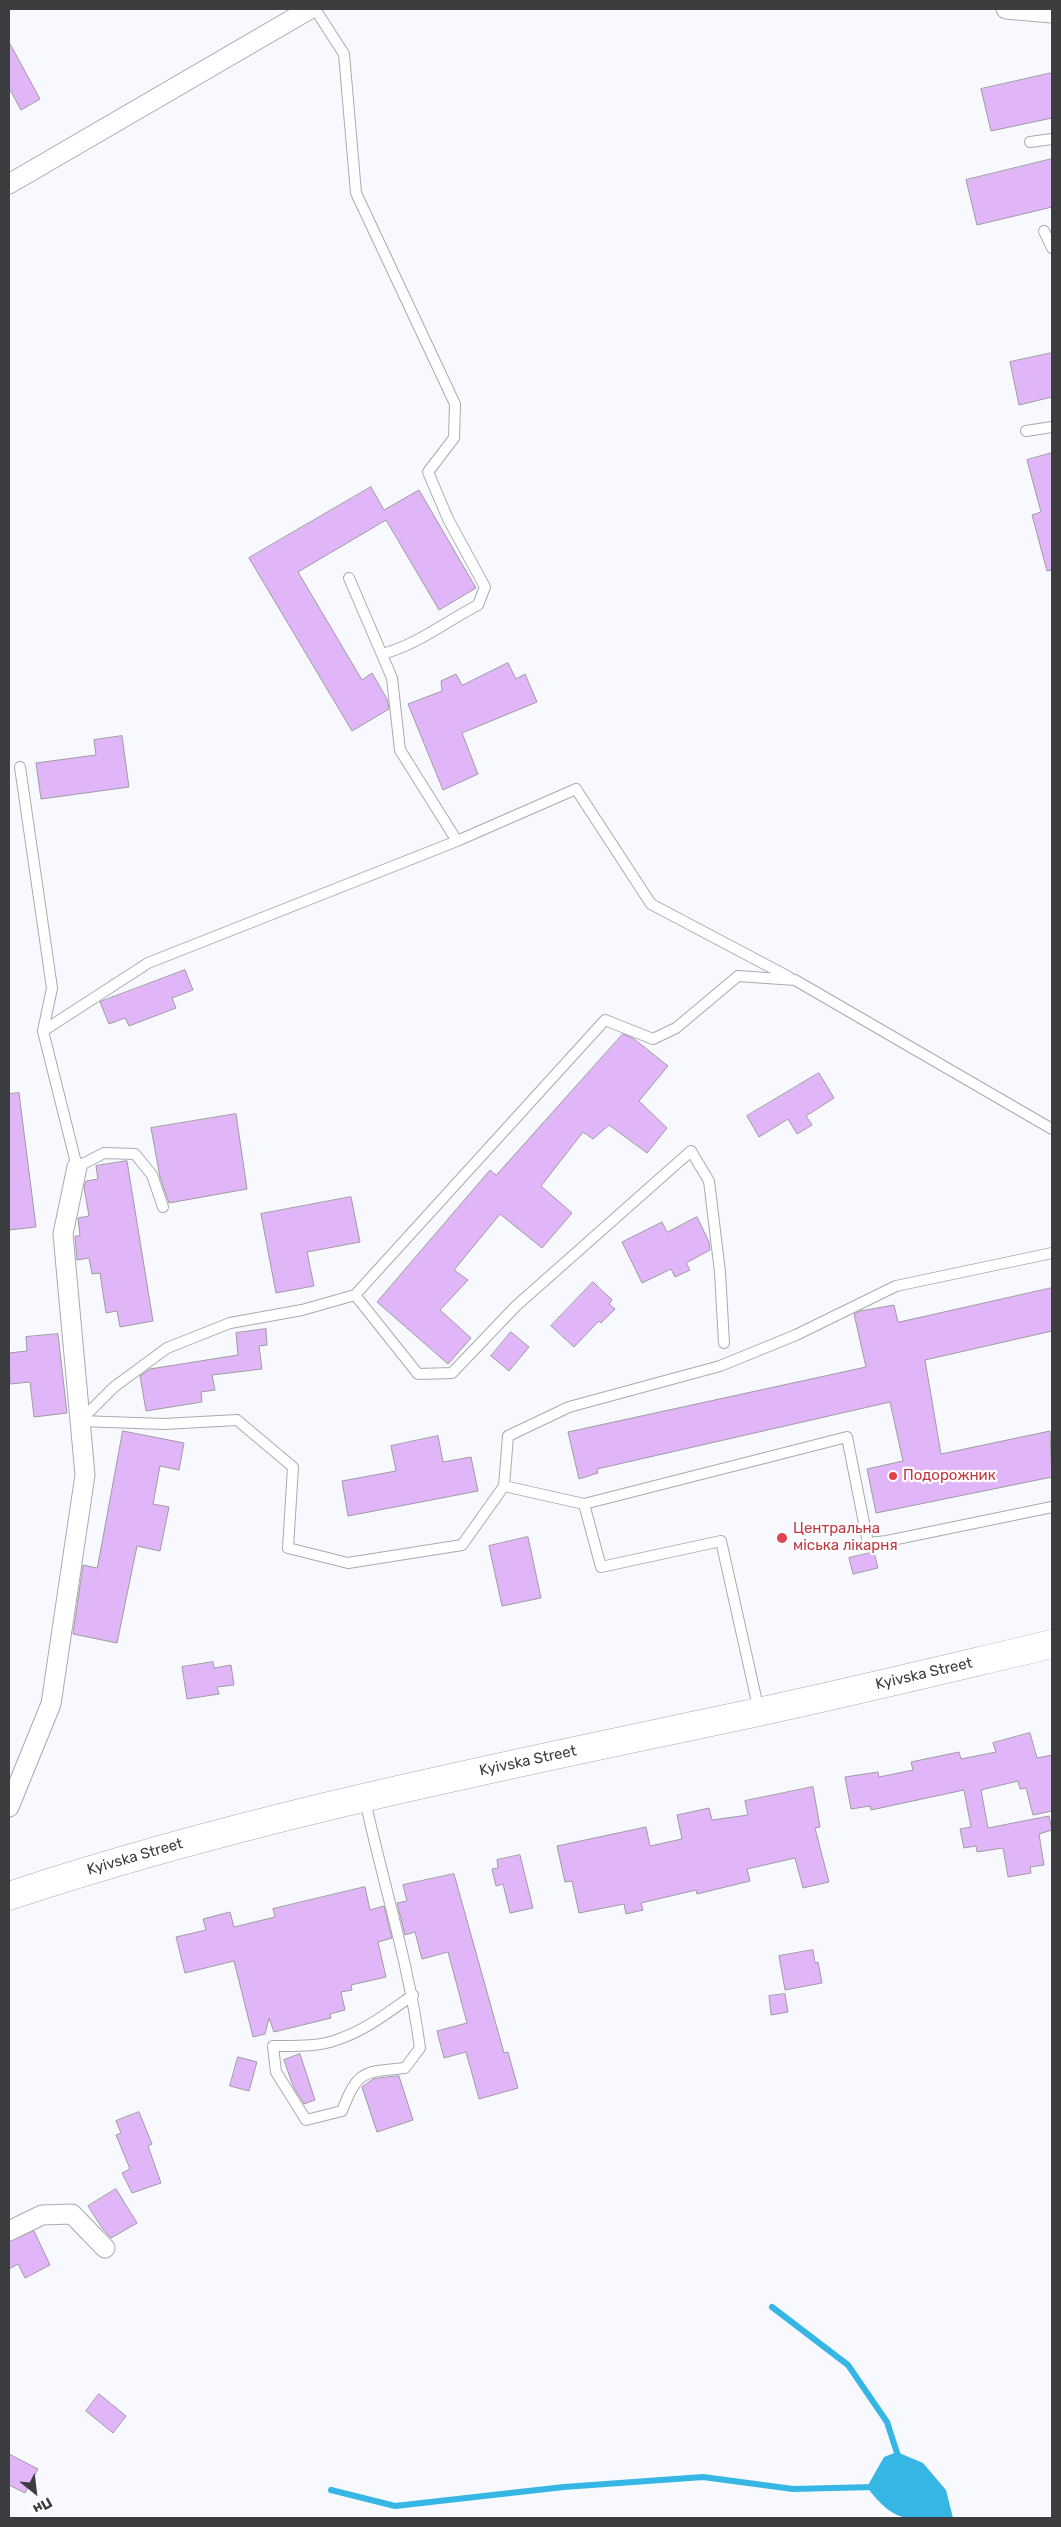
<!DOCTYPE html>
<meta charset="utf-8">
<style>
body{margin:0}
#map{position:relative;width:1061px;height:2527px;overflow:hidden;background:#f7f9ff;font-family:Rubik,sans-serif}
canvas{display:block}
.frame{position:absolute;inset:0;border:10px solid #3c3d3f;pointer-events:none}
.north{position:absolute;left:10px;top:2467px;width:50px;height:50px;-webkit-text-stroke:4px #fff;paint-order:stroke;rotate:151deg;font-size:14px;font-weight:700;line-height:20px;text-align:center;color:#3c3d3f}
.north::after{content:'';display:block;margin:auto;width:18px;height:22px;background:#3c3d3f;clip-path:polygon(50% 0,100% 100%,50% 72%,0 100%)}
</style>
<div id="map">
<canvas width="1061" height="2527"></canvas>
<div class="frame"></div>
<div class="north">Пн</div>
</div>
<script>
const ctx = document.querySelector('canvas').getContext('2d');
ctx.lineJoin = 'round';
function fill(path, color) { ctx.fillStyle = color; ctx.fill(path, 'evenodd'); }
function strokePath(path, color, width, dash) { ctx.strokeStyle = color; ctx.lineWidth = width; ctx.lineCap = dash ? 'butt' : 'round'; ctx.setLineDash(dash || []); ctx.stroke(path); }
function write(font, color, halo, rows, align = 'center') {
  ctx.font = font + ' Rubik,sans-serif'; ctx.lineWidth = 4.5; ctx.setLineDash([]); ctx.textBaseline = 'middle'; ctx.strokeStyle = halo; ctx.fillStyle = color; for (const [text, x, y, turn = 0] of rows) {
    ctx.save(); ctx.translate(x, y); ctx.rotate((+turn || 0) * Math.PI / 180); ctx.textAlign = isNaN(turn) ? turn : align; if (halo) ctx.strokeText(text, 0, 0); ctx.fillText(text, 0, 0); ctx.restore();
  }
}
fill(new Path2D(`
 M897,2452L923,2463L946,2490L953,2518C908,2518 896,2526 867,2487L884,2457Z`), '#36b6e4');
strokePath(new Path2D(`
 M772,2307L848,2365L887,2422L899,2459
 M331,2490L395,2506L564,2487L703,2477L793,2489L874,2487`), '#36b6e4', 6);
const building = new Path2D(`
 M9,42L40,99L21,110L9,88Z
 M1052,73V118L991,131L981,89Z
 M1052,159V207L977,225L966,180Z
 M1052,353V397L1019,405L1010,362Z
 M1052,453V570L1047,571L1032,515L1041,512L1027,460Z
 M371,487L384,510L419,490L476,588L439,610L386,520L298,572L362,680L372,673L387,699L389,709L352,731L249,558Z
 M508,663L516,679L525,674L537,702L462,733L478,774L443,790L408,704L442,691L441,681L456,674L462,685Z
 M122,736L129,787L41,799L36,763L96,755L94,740Z
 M185,970L193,990L172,998L176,1008L129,1026L125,1018L109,1024L100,1002Z
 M623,1034L634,1039L668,1066L639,1101L667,1128L647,1153L609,1125L593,1139L583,1132L541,1186L572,1213L542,1248L500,1214L454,1270L468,1280L440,1310L471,1338L448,1364L377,1302L490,1170L496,1175Z
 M819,1073L834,1098L806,1116L812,1125L797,1134L788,1119L759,1137L747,1116Z
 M19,1093L36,1227L9,1230V1094Z
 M236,1114L247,1189L169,1203L160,1177L151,1128Z
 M127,1161L153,1321L120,1327L117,1311L106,1313L100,1273L92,1274L89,1258L77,1260L75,1236H80L78,1218L89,1216L84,1187L86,1181L98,1179L96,1166Z
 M351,1197L360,1242L307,1252L314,1286L276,1293L261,1214Z
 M697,1217L709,1242L710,1250L686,1263L690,1270L675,1277L671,1269L642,1283L622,1242L662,1222L667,1232Z
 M593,1282L612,1300L609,1304L615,1309L601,1323L599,1321L574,1347L551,1326Z
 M1052,1288V1331L925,1360L941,1454L1050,1431L1052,1477L876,1513L867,1469L903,1461L890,1402L597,1469L598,1473L579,1479L568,1432L866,1367L854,1314L860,1311L894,1305L898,1322Z
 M266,1329L267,1345L259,1346L262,1369L212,1375L215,1390L201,1392L202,1402L146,1411L140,1376L150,1369L238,1355L236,1333Z
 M511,1332L529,1347L509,1371L491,1356Z
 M58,1334L67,1413L34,1417L30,1382L10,1384L9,1353L27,1351L26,1337Z
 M123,1431L184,1443L179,1470L160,1466L153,1504L169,1507L160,1551L137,1546L117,1643L73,1634L83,1565L97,1568Z
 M438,1436L443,1462L471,1457L478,1491L348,1516L342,1481L396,1471L391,1446Z
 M528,1537L541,1598L502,1606L489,1546Z
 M874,1552L878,1568L853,1574L849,1558Z
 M213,1662L214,1668L231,1665L234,1685L217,1687L219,1694L187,1699L182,1667Z
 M1030,1733L1037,1758L1052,1755V1811L1033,1815L1026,1788L1020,1789L1018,1781L981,1790L988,1828L1049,1816L1052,1830L1039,1834L1044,1865L1030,1867L1031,1873L1008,1877L1003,1848L977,1852L976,1846L964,1848L960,1829L971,1827L964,1790L871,1810L870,1806L851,1809L845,1777L878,1772L879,1777L913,1770L911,1762L959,1752L961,1759L996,1752L993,1743Z
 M813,1787L820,1827L815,1828L829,1882L803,1888L795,1858L747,1869L750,1881L697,1894L696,1890L641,1903L643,1910L626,1914L624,1904L579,1913L572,1881L565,1882L557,1846L646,1827L650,1846L682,1839L677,1815L709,1808L712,1820L748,1815L745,1801Z
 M520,1855L533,1908L510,1913L503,1884L496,1886L492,1869L498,1868L497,1860Z
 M454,1874L504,2053L508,2052L518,2088L479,2099L466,2052L444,2058L437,2031L467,2023L448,1952L422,1959L415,1932L405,1935L397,1903L407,1901L403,1885Z
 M365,1887L370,1910L384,1906L392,1938L378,1942L386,1977L351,1985L352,1990L341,1992L345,2010L330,2014L331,2018L274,2032L269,2018L265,2034L253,2037L234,1961L185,1973L176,1937L206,1930L203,1919L230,1912L234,1927L275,1917L273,1909Z
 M813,1950L815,1963L818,1962L822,1983L785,1990L779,1956Z
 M785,1994L788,2012L771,2015L769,1996Z
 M300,2054L315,2100L304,2104L293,2086L284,2060Z
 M238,2057L257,2062L249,2091L230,2086Z
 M399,2076L413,2120L377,2132L362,2087L373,2079Z
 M139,2112L152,2144L148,2146L161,2183L132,2193L122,2173L130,2169L116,2135L121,2133L116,2121Z
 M116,2189L137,2223L111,2238L102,2228L88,2206Z
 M34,2231L50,2265L25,2278L18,2264L9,2269V2242Z
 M99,2394L126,2416L113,2433L86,2411Z
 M9,2454L38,2469L25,2493L9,2485Z`);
fill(building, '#e1b6f8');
strokePath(building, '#9f9ba1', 1);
const service = new Path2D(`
 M315,9L344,54L356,193L455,404L454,438L428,472L448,519L485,587L478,605C445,622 417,645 382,654
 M1030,142L1052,139
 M1044,231L1052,248
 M1026,431L1052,427
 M349,578L392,678L400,750L457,841
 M20,767L52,988L43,1031
 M163,1207L152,1175L135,1154L104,1153L77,1167L43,1031L148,963L457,841L576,789L651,904L789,977
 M355,1295L418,1374L452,1373L516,1306L691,1151L709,1181L720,1272L724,1343
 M80,1421L114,1387L167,1348L230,1323L302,1310L355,1295L605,1020L653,1039L676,1028L738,976L795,980L1052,1129
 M80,1421L164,1424L237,1420L293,1467L288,1548L348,1563L462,1545L504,1486L508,1436L569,1407L720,1366L796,1335L896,1286L1052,1253
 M504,1486L584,1504L847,1437L868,1543L887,1541L1052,1507
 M584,1504L601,1567L721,1541L759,1711
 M365,1800C383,1883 409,1964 420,2048L405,2068C363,2072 358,2070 342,2111L306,2120L276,2072L273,2046C294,2046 320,2047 339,2039C366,2030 390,2011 413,1995`);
const minor = new Path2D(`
 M1006,9L1052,13
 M9,184L310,9
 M9,1807L51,1704L85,1475L63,1234L77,1167
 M9,2231L42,2215L72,2214L105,2248`);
const primary = new Path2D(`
 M9,1896C253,1815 506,1766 758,1712C856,1691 954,1667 1052,1644`);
strokePath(service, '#a9abb1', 12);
strokePath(minor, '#a9abb1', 21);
strokePath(primary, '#a9abb1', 29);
strokePath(service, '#fff', 10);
strokePath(minor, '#fff', 19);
strokePath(primary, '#fff', 28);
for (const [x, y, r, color] of [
 [893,1476,5,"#e0444e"],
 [782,1538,6,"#e0444e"]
]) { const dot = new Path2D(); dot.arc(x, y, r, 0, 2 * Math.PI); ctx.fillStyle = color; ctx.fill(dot); strokePath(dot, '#fff', 2); }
write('15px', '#be3a42', '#fff', [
 ["Подорожник",903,1476],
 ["Центральна",793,1529],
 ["міська лікарня",793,1546]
], 'left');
write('15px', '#3c3d3f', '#fff', [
 ["Kyivska Street",924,1674,-13],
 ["Kyivska Street",528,1761,-12],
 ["Kyivska Street",135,1857,-16]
]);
</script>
